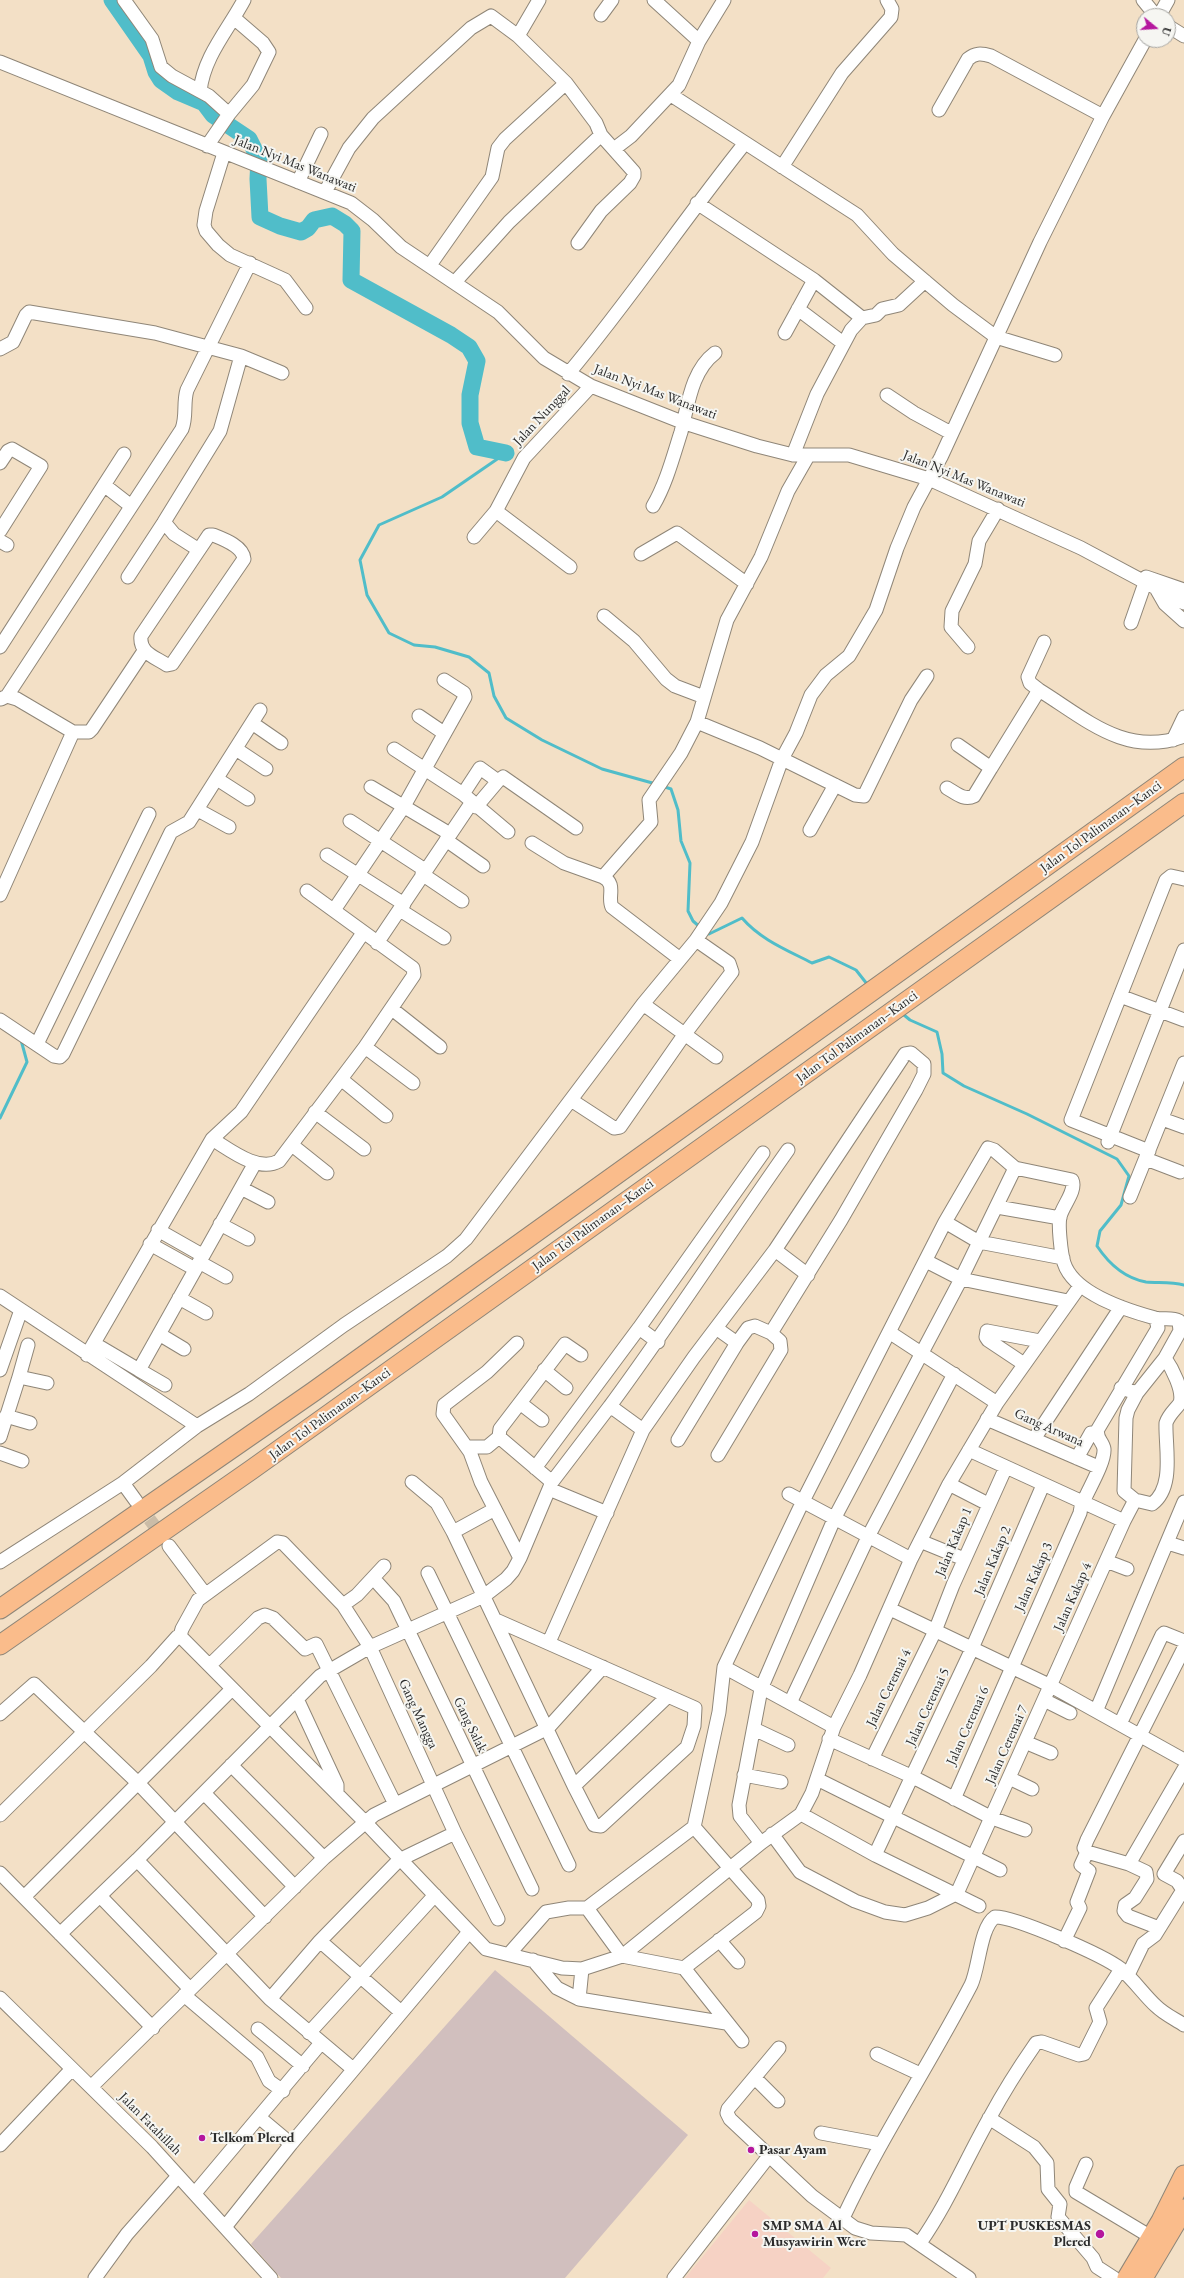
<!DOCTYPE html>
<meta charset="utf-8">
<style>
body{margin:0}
#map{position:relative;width:1184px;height:2278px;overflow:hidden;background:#f3e0c6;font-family:"EB Garamond",serif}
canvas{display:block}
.north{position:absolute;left:1136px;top:8px;width:40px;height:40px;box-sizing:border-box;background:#f6f6f2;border:1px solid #a5a5a2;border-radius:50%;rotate:108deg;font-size:11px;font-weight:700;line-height:16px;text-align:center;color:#2b2b2b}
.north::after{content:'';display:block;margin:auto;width:14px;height:18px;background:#b5179e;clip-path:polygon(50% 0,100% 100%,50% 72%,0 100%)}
</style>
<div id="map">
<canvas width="1184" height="2278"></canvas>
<div class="north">U</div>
</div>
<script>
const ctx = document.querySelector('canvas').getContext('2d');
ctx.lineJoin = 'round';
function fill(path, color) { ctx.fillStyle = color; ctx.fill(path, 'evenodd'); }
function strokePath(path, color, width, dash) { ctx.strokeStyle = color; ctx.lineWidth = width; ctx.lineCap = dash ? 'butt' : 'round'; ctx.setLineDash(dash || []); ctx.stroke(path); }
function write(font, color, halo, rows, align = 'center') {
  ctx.font = font + ' "EB Garamond",serif'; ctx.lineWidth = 4; ctx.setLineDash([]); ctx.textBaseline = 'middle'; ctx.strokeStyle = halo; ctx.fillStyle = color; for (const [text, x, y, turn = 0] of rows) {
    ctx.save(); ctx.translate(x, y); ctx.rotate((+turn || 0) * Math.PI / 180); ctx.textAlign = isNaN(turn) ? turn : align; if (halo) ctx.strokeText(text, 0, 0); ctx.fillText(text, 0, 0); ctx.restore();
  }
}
fill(new Path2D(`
 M749,2200L831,2268L823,2278H685Z`), '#f6d2c4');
fill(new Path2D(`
 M495,1970L688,2135L565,2278H281L251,2244Z`), '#d1bfbe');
strokePath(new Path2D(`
 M506,453L442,497L379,525L360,560L367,595L389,633L414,645L435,647L469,657L489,673L494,696L506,718L542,740L602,769L656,784
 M662,786L671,789L678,810L681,841L690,863L688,911L693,921L701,928
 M705,931L709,934L742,918C761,940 787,950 812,963L829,957L856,970L867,984
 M904,1015L910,1020L937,1032L942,1054L943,1073L964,1086L1027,1114L1117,1159L1129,1176L1121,1205L1100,1231L1097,1246C1109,1264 1124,1278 1146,1282C1159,1283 1172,1282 1184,1285
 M0,1118L27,1062L21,1040`), '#50bdc9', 3);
strokePath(new Path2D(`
 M112,0L151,56L156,72L161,80L178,92L204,103L213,115L249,139L259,159L258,179L260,217L280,226L301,232L308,228L314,220L332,216L345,224L352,231L351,280L451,335L469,347L477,361L470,395V423L477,447L506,453`), '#50bdc9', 17);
strokePath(new Path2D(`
 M138,1504L165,1540`), '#cbbca7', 13, [13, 6]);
const minor = new Path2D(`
 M124,0L152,39L161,67L172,76L209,96L229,114L207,146
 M654,0L699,41
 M1143,0L1156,16
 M601,15L612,0
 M1159,16L1168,0
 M1168,26L1184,36
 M518,36L539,0
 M0,62L351,203L373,220L401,247L498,312L544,358L591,386L682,422L757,446L793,455H849L929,479L1081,548L1184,603
 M200,91C204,56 228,30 244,0
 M671,95L857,215L893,254L953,305L996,337L1055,355
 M939,110L968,59C975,53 981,53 991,56L1103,116
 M229,114L253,85L269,52L263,43L234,18
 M614,149L631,136L679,85L699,41L724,0
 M224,153L206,211L204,225L206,231L218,245L230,255L285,280L306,308
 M782,167L842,73L891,17L892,9L887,0
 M298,182L321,134
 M325,192L349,148L373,118L471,28L491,16L518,36L566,83L596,123L601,135L634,172V176L630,183L601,211L578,243
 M697,203L814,280L862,318
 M430,265L492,177L498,148L505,139L566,83
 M455,282L509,222L601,135
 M798,309L843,343
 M785,333L814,280
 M0,349L13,342L26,315L29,312L155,333L241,356L282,373
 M568,374C630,300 684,219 745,143
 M887,395L914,413L951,433
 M793,455L817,394L851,330L862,318L876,315L882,309L899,305L925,281
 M0,463L8,451L12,449L41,466L0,531
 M104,485L131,506
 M653,506C666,484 673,457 681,432C688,406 691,371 715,353
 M496,511L570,567
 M209,535H213C223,539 243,546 244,559L172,664L167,665C155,657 139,653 141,636Z
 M474,537L496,511L524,458L591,386
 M0,541L7,545
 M199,550L174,534L164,522L220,431L241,356
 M641,554L677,533L747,584
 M128,577L164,522
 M1146,577L1184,590
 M1157,590L1165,604L1184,621
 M604,616L634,641L666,679L675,686L704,697
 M1131,623L1145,583
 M1044,642L1028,677L1030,683L1039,690C1086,719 1126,758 1184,736
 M0,647L124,454
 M968,647L951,627L952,611L975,564L979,541L998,509
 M7,696L182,429C187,416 183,403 187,390L250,263
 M1,699L7,696L17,699L73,732
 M419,716L444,733
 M697,722L760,748L855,795L864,796L911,700L927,676
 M252,723L281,743
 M1173,740L1184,717
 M958,745L991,768L1039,690
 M236,749L266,769
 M394,749L463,794L508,832
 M217,779L248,799
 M371,787L450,834
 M947,788C956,793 964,801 974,796L991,768
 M463,794L480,768L498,781
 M476,807L498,781L503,777L576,828
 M198,810L229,827
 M350,821L425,870
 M810,830L835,785
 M446,840L483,866
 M532,843L564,863L603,877
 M327,855L404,904
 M422,874L462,901
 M0,895L73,732H89L92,729L144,651
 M334,910L404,806L465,697L464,693L444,680
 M400,910L444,938
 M377,943L472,802
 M680,959L612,907C607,897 617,884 603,877L651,822L649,800L681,753L697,722L727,620L761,557L788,491L808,456
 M1120,996L1184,1020
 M643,1004L716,1057
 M392,1009L440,1047
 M0,1020L54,1056L60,1057L63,1054L171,832L189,822L260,710
 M37,1044L149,814
 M365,1047L413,1083
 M341,1079L386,1116
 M571,1100L614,1128L620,1127L684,1035L732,972L729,963L696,940
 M315,1112L364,1149
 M1162,1119L1184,1127
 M212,1139C229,1149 258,1173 279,1161L365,1047L414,975L413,968L307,891
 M1108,1142L1184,950
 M292,1145L327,1173
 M1149,1151L1071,1120L1166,880L1171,876L1184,879
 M1146,1159L1180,1172
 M241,1188L268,1202
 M1130,1197L1184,1063
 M997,1207L1060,1218
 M945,1222L979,1242L1063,1258
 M220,1224L248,1239
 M158,1230L202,1255
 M150,1244L195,1269
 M775,1250L808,1275
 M926,1261L961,1279L1068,1301
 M199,1262L226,1277
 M0,1296L197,1426
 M179,1298L206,1313
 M639,1328L658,1342
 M716,1328L737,1343
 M889,1332L997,1403
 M159,1334L184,1349
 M517,1343L487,1372L444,1405L443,1414L470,1452L481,1482L520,1558
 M95,1344L139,1370L255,1163
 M87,1355L212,1139L241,1112L363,933
 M1024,1364L988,1340L986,1337L987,1331L1040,1341
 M0,1370L21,1310
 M139,1370L165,1385
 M544,1370L566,1388
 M19,1377L28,1345
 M520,1403L542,1420
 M610,1406C672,1322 728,1235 788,1150
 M6,1416L30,1423
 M987,1419L1098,1467
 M0,1437L19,1377L47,1383
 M499,1437L552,1482
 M1034,1439L1121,1307
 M678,1440L737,1343L748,1328L755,1326L771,1333L780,1341L781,1350L718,1455
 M468,1447H487L499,1437L500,1429L565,1344L581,1355
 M969,1450L1124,1521
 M0,1453L22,1461
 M1077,1458L1091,1433H1097
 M535,1468L639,1328L763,1153
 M412,1482L437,1503L453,1532L574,1786L594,1825L601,1826L687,1747L694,1726L695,1708L496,1620
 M123,1483L136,1501
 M949,1484L988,1504
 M549,1489L607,1513
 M789,1494L911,1559
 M1135,1500L1124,1491L1126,1418L1128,1410L1137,1393
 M1082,1501L1086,1496C1091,1485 1105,1461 1104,1449C1103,1441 1095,1438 1098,1429L1158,1328L1156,1319
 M453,1532L495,1509
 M920,1541L964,1559
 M1168,1543L1184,1548
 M169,1546L205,1594
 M1106,1561L1127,1569
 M0,1562L123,1483L197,1426L249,1394L344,1325L447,1256L466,1239L643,1004L696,940L721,903L752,842L782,759L796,733L811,695L826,675L849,656L876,610L897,548L914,507L941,457L1040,242L1103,116L1145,40
 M428,1573L569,1865
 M374,1579L394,1601L532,1889
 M343,1605L357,1595L384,1566
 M890,1609L1051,1686L1184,1760
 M180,1636L365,1822L486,1949L562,1968L582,1969L622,1956L761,1843L801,1814L812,1793L834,1727L860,1675L911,1559L949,1484L997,1403L1080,1286
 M180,1636L182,1629L198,1600L277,1542L283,1543L343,1605L370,1647L455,1833L498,1919
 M549,1642L643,1430L694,1357L775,1250L905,1054L911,1053L924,1064V1074L916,1090L841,1220L771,1333
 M210,1665L258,1618L265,1615L273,1618L305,1649L316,1644L395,1804
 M724,1667L790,1703
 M297,1699L337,1785V1794
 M1044,1700L1070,1713
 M1097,1709L1184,1502
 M0,1714L34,1684L137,1782L265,1917
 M1120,1724L1162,1635L1164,1633L1184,1641
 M834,1727L790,1703L869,1535L954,1374
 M754,1729L788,1745
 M829,1739L913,1777L992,1818L1025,1830
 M1025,1742L1051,1753
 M872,1759L935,1631L953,1585L1006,1467
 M231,1765L324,1858
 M744,1775L781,1782
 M1009,1778L1032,1789
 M817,1779L1000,1870
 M574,1786L668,1696
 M204,1793L295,1887
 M954,1799L1080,1513L1082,1501
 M801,1814L875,1855L979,1906
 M0,1815L151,1666L177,1637L180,1636
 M772,1834L800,1872L855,1901L885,1912L905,1915L928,1908L954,1895L959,1889L1124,1521L1135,1500L1152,1504C1175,1487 1165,1447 1166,1423C1169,1414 1175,1410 1180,1403C1184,1391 1172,1368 1165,1358L1137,1393L1121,1388
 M761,1843L740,1816L739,1805L761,1689L835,1517L961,1279L1015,1168
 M1087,1853L1084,1848L1087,1840L1184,1648
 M875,1855L970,1653L1043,1485
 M137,1860L270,1999L353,2069
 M1129,1864L1146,1872L1147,1879L1135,1898L1125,1905L1124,1911L1128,1916L1159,1928
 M0,1873L153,2028
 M100,1896L190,1989
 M24,1897L232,1689
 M587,1908L694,1827L719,1712L724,1667L803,1501L945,1222L988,1148L994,1150L1015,1168L1072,1180C1077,1191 1062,1206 1060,1217C1058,1225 1061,1254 1064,1263C1074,1294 1126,1310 1155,1318C1163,1320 1172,1317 1179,1321L1180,1331L1165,1358
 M60,1934L137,1860L320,1676L370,1647L484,1596L506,1579L513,1571L520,1558L552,1482L610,1406L643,1430
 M719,1940L738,1962
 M320,1941L401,2012
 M1064,1941L1080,1908L1077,1902L1089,1871L1081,1865L1087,1852L1129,1864L1184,1769
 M509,1954L546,1912L569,1908H587L622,1956L684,1968L742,2041
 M533,1960L557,1988L579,1999
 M684,1968L756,1912L759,1906L758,1900L694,1827
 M582,1969L579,1999L726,2023
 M1128,1975L1143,1944L1155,1935L1183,1890L1177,1881L1164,1874L1184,1841
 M184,1995L257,2057L269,2081L283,2091
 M0,1998L152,2147L271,2278
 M270,1999L320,1941L399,1860L455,1833
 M258,2029L303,2066
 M309,2033L435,1895
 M779,2048L728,2109L727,2113L730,2119L812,2196L855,2228L871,2233L906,2235L969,2278
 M877,2054L920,2074
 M755,2078L778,2101
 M91,2087L324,1858L374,1815L548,1728L603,1667
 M260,2118L291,2144L469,1932
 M989,2118L1034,2147L1047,2163L1048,2189L1060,2204L1058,2217L1093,2258L1097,2267L1114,2278
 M821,2133L880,2144
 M0,2145L72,2069
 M1086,2164L1076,2187V2192L1151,2237
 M195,2193L321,2043
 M843,2218C881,2137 930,2064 971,1985C979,1969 980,1927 995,1917C1016,1917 1103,1955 1121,1969C1134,1980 1144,1995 1156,2006C1164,2014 1175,2019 1184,2025
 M225,2227L291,2144
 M920,2243C948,2203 966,2159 990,2117C1003,2093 1018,2069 1034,2046L1036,2043L1042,2042L1079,2055L1084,2054L1100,2022L1096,2008L1121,1969
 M95,2278L127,2234L178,2176
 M674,2278L769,2156`);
const highway = new Path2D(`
 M0,1609L313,1392L1184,767
 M0,1645L251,1470L1184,803
 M1127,2278L1161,2221L1184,2175
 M1143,2278L1184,2209`);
strokePath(minor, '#8f8678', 15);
strokePath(highway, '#8f8678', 21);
strokePath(minor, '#fff', 13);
strokePath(highway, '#fabc8b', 19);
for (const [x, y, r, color] of [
 [202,2138,4,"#b5179e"],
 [751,2150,4,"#b5179e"],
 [755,2234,4,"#b5179e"],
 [1100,2234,5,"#b5179e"]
]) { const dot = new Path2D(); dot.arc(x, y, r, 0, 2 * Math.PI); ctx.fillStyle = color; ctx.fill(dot); strokePath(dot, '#f6f6f2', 1.5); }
write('14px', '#2b2b2b', '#f6f6f2', [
 ["Jalan Nyi Mas Wanawati",295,164,22],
 ["Jalan Nyi Mas Wanawati",655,392,21],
 ["Jalan Nunggal",542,416,-47],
 ["Jalan Nyi Mas Wanawati",964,479,22],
 ["Jalan Tol Palimanan–Kanci",1101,827,-36],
 ["Jalan Tol Palimanan–Kanci",857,1037,-36],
 ["Jalan Tol Palimanan–Kanci",593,1225,-36],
 ["Jalan Tol Palimanan–Kanci",330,1414,-36],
 ["Gang Arwana",1049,1428,24],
 ["Jalan Kakap 1",954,1542,-67],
 ["Jalan Kakap 2",993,1561,-67],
 ["Jalan Kakap 3",1034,1577,-66],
 ["Jalan Kakap 4",1073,1597,-66],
 ["Jalan Ceremai 4",889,1688,-64],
 ["Jalan Ceremai 5",928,1707,-65],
 ["Gang Mangga",418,1714,65],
 ["Gang Salak",470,1725,64],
 ["Jalan Ceremai 6",968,1726,-66],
 ["Jalan Ceremai 7",1007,1745,-66],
 ["Jalan Fatahillah",150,2124,45]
]);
write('bold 14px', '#2b2b2b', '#f6f6f2', [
 ["Telkom Plered",210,2138],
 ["Pasar Ayam",759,2150],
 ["SMP SMA Al",763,2226],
 ["Musyawirin Were",763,2242],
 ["UPT PUSKESMAS",1091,2226,"right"],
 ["Plered",1091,2242,"right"]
], 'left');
</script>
